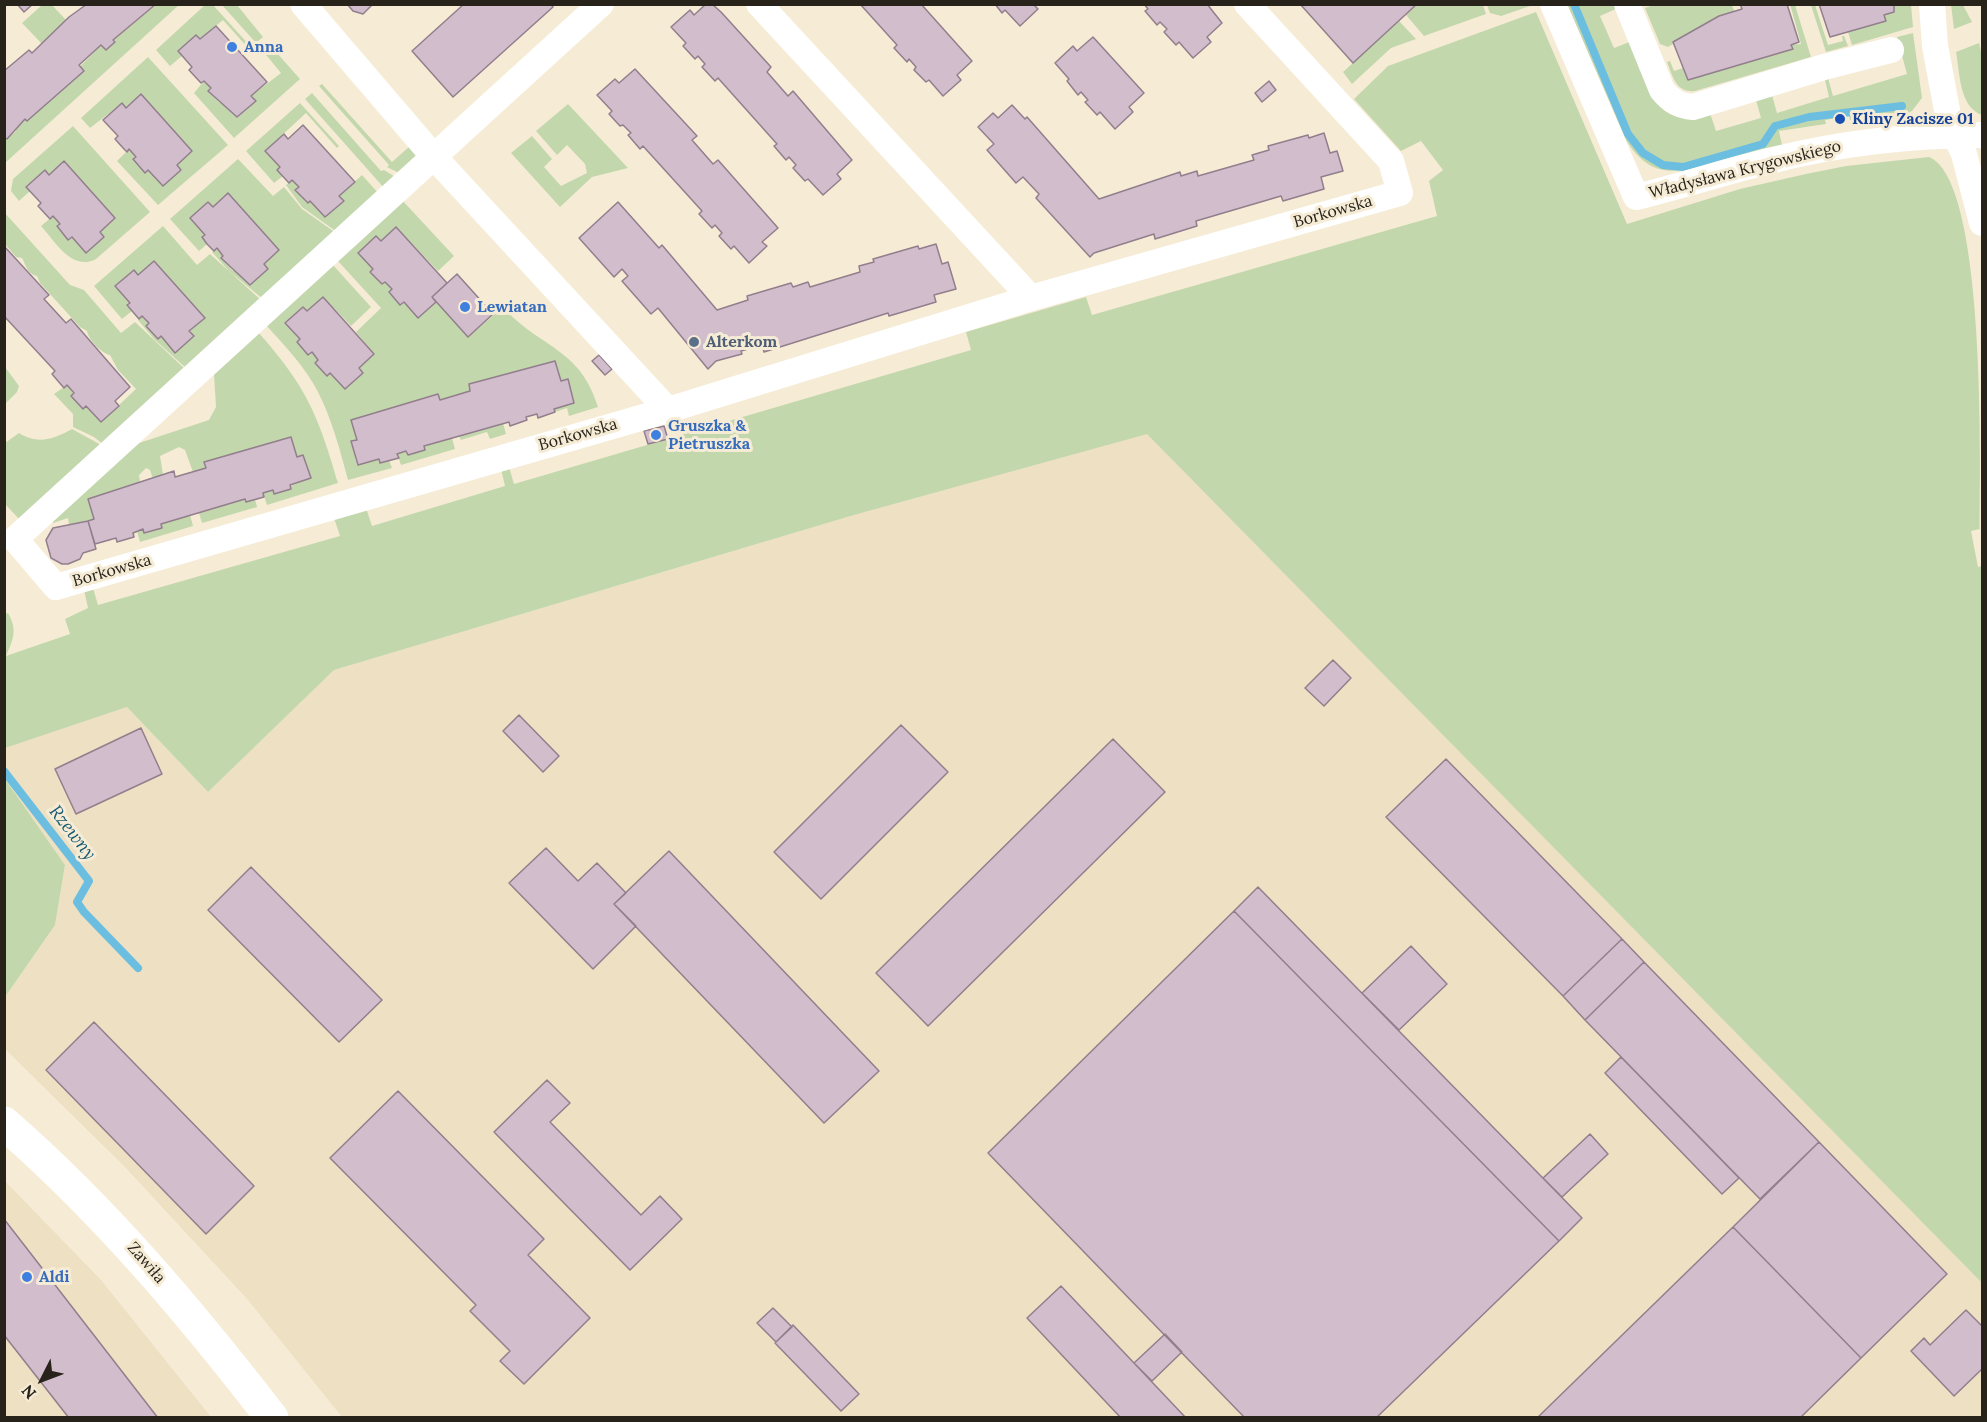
<!DOCTYPE html>
<meta charset="utf-8">
<style>
body{margin:0}
#map{position:relative;width:1987px;height:1422px;overflow:hidden;background:#f6ecd6;font-family:Lora,serif}
canvas{display:block}
.frame{position:absolute;inset:0;border:6px solid #27231b;pointer-events:none}
.north{position:absolute;left:12px;top:1350px;width:60px;height:60px;-webkit-text-stroke:4px #f6ecd6;paint-order:stroke;rotate:228deg;font-size:16px;font-weight:700;line-height:24px;text-align:center;color:#27231b}
.north::after{content:'';display:block;margin:auto;width:21px;height:27px;background:#27231b;clip-path:polygon(50% 0,100% 100%,50% 72%,0 100%)}
</style>
<div id="map">
<canvas width="1987" height="1422"></canvas>
<div class="frame"></div>
<div class="north">N</div>
</div>
<script>
const ctx = document.querySelector('canvas').getContext('2d');
ctx.lineJoin = 'round';
function fill(path, color) { ctx.fillStyle = color; ctx.fill(path, 'evenodd'); }
function strokePath(path, color, width, dash) { ctx.strokeStyle = color; ctx.lineWidth = width; ctx.lineCap = dash ? 'butt' : 'round'; ctx.setLineDash(dash || []); ctx.stroke(path); }
function write(font, color, halo, rows, align = 'center') {
  ctx.font = font + ' Lora,serif'; ctx.lineWidth = 6; ctx.setLineDash([]); ctx.textBaseline = 'middle'; ctx.strokeStyle = halo; ctx.fillStyle = color; for (const [text, x, y, turn = 0] of rows) {
    ctx.save(); ctx.translate(x, y); ctx.rotate((+turn || 0) * Math.PI / 180); ctx.textAlign = isNaN(turn) ? turn : align; if (halo) ctx.strokeText(text, 0, 0); ctx.fillText(text, 0, 0); ctx.restore();
  }
}
fill(new Path2D(`
 M1147,433L1982,1283V1417H342L248,1300L125,1167L5,1049V997L55,925L65,865L5,779L4,748L127,707L208,792L334,670L854,515Z
 M4,1180L101,1280L211,1417H5Z`), '#ede0c3');
fill(new Path2D(`
 M206,4L213,5L251,47L249,49L223,20L200,39L196,35L178,51L182,56L170,66L156,50Z
 M1656,4H1731L1735,12L1719,16L1668,47L1660,44L1645,8Z
 M1790,4L1795,5L1811,57L1695,91C1676,93 1673,77 1667,62L1670,61L1674,71L1683,68L1688,80L1792,48L1791,45L1801,44Z
 M42,5H52L66,20L42,44L22,23Z
 M156,5H179L5,163L4,137L7,139L16,131L15,128L25,119L27,121L101,45L106,50L114,43L113,40Z
 M222,5H237L263,37L256,43Z
 M1417,5H1483L1486,14L1424,36L1406,15Z
 M1487,5L1533,4V5L1501,16L1490,13Z
 M1567,5H1616L1618,8L1600,16L1614,48L1632,41L1654,97L1710,113L1716,131L1761,118L1756,100L1772,95L1777,113L1829,97L1825,80L1828,78L1833,96L1907,74L1897,37L1913,33L1922,98L1912,111L1906,114L1850,120L1849,116L1825,120L1826,124L1779,131L1782,145C1761,151 1740,156 1719,162C1679,173 1651,181 1626,140Z
 M1811,5H1815L1828,45L1843,41L1842,36H1844L1848,46L1826,52Z
 M1894,5H1911L1913,27L1852,45L1848,32L1886,21L1884,15L1894,12Z
 M1951,5H1963L1972,22L1954,29Z
 M1536,12L1627,224L1740,189L1806,174L1846,166L1929,157C1987,180 1980,469 1980,529L1971,531L1978,567L1982,566V1283L1147,434L854,515L334,670L208,792L127,707L5,748L4,615L8,613C18,630 13,640 6,656L70,634L65,619L88,608L84,590L93,588L98,605L340,536L334,518L366,508L372,526L505,486L501,469L509,467L514,484L971,350L966,332L1086,297L1092,315L1437,216L1429,181L1443,170L1421,141L1401,151L1354,99L1388,66Z
 M1399,21L1416,39L1391,48L1352,84L1343,72Z
 M1979,43L1982,56V115C1959,107 1960,73 1956,52Z
 M269,44L300,79L234,138L194,93L204,81L211,88L208,91L220,103L223,101L238,117L256,101L251,96L281,73L262,50Z
 M148,57L228,145L158,205L117,161L129,149L146,172L148,170L163,186L181,170L177,165L192,151L141,94L126,108L121,104L90,128L81,118Z
 M322,84L392,162L409,147L419,157L401,174L387,167L389,165L319,86Z
 M312,93L381,171L384,170L397,178L385,189L305,99Z
 M300,103L339,146L337,148L306,113L266,150L280,167L277,170L283,176L274,183L246,151Z
 M568,104L628,168L592,177L560,207L511,153L532,136L552,159L544,167L561,186L587,173L585,164L567,145L557,155L536,131Z
 M73,126L150,212L96,259C72,272 55,241 41,226L53,216L60,224L57,227L68,239L72,237L86,253L104,237L100,232L115,218L64,161L49,175L44,171L26,186L30,191L19,201L11,191L13,179Z
 M238,159L273,196L284,187L302,209L336,233L263,299L229,271L212,252L217,248L223,256L221,258L233,271L235,269H268L264,264L279,250L228,193L213,207L208,203L190,218L205,235L202,238L207,244L199,251L170,219Z
 M362,175L379,194L337,232L302,207L286,185L292,180L299,187L296,191L307,203L310,201L325,217L343,201L339,196Z
 M402,200L454,256L438,271L396,227L381,241L376,236L358,253L373,269L370,272L382,284L385,282L392,289L389,292L400,305L404,302L418,318L436,302L468,337L503,307C539,348 580,347 598,407L569,416L567,408L555,412L554,409L574,402L568,379L561,381L555,361L469,384L470,391L440,400L437,394L351,420L357,440L351,442L357,465L379,459L389,460L392,468L348,480C340,450 332,420 318,392C305,367 285,346 266,325L332,264L371,307L351,326L334,308L307,311L303,307L285,323L300,339L297,342L308,355L312,352L318,360L315,363L327,375L330,373L345,389L363,373L359,368L374,354L356,332L381,308L337,260Z
 M4,212L70,285L84,290L121,333L135,322L186,370L104,445L94,437L73,427V414L54,394L67,385L83,408L86,406L101,422L136,389L118,370L110,355C102,354 88,339 87,331L80,327L40,283L37,276C27,274 26,265 22,258L16,257L5,244Z
 M163,226L197,265L210,254L262,301L187,369L154,339L138,320L142,316L149,323L146,326L158,339L161,336L175,352L189,331L204,318L154,261L138,275L134,270L116,286L130,303L127,306L132,311L122,319L94,286Z
 M258,332C306,386 318,414 338,483L267,505L263,493L273,490L274,493L310,478L303,455L297,457L291,437L205,462L206,468L193,472L185,450L179,447L160,456L163,475L153,479L150,470L146,468L139,475L140,482L88,499L94,519L72,525H69L68,518L53,523L52,520L136,444L209,420L216,407L214,374Z
 M5,367L19,386L17,392L5,404Z
 M503,423L506,434L490,439L487,432L461,440L459,436Z
 M72,429L103,446L21,521L5,504V443L19,433C38,445 54,439 72,429Z
 M452,438L455,449L401,465L397,454L406,451L408,455L425,450L424,446Z
 M245,499L246,502L255,499L257,507L202,523L199,513Z
 M190,515L193,526L140,542L137,531L143,529L145,533L161,528V524Z
 M5,779L65,865L55,925L5,997Z`), '#c3d7ad');
strokePath(new Path2D(`
 M1574,4L1628,134L1643,153L1663,165L1683,167L1763,144L1775,126L1809,117L1902,106
 M4,771L89,881L77,902L84,912L138,968`), '#6cbee0', 8);
const building = new Path2D(`
 M17,4H33L24,12Z
 M87,4H156L113,40L115,42L106,50L101,45L79,65L84,71L27,121L25,119L7,139L4,137V71L29,50L32,53L69,17Z
 M347,4H373L363,14L353,11Z
 M464,4H551L553,7L453,97L412,51Z
 M706,4H712L721,12L771,67L767,72L788,96L793,91L852,160L837,174L841,179L823,195L808,179L805,181L793,168L796,165L789,157L786,160L774,146L777,144L718,78L715,81L702,67L705,64L698,56L695,59L683,46L686,43L671,27L690,10L694,15Z
 M860,4H921L972,61L957,75L961,80L943,96L929,80L926,82L914,70L916,67L909,59L907,62L894,48L897,45Z
 M995,4H1033L1038,9L1020,26L1005,10L1002,13Z
 M1144,4H1207L1222,23L1207,37L1211,42L1193,58L1179,42L1176,45L1164,32L1167,29L1160,22L1157,25L1145,11L1148,9Z
 M1300,4H1417L1353,63Z
 M1740,4H1787L1799,42L1791,45L1793,49L1688,80L1673,42L1719,16L1742,9Z
 M1819,4H1894V12L1884,15L1886,21L1830,37Z
 M216,26L267,82L251,96L256,101L237,117L208,91L211,88L204,81L201,83L189,70L192,67L178,51L196,35L200,39Z
 M1093,37L1144,93L1129,107L1133,112L1115,129L1100,112L1097,115L1085,102L1088,100L1081,92L1078,95L1067,81L1069,79L1055,63L1073,46L1077,51Z
 M635,69L697,136L692,140L713,164L718,160L778,228L762,242L767,246L749,263L734,246L731,249L719,236L722,233L715,225L712,228L699,214L702,211L643,146L640,149L628,135L631,133L623,125L620,126L609,114L612,111L597,95L615,79L619,83Z
 M1269,81L1276,90L1262,102L1255,93Z
 M141,94L192,151L177,165L181,170L163,186L148,170L145,173L133,159L136,157L129,149L127,152L124,149L115,139L118,136L103,120L122,103L126,108Z
 M1012,105L1025,119L1027,117L1099,199L1180,172L1181,176L1197,171L1198,176L1254,160L1252,155L1269,150L1268,146L1308,135L1309,138L1324,133L1330,153L1337,151L1343,171L1321,177L1324,189L1283,201L1281,196L1196,221L1197,226L1155,239L1154,234L1094,253L1090,257L1036,198L1039,194L1023,177L1016,183L987,150L994,144L978,127L993,113L998,118Z
 M303,125L355,182L339,196L344,201L325,217L310,201L308,203L295,190L299,187L292,180L289,183L277,170L280,167L265,151L284,134L288,139Z
 M64,161L115,218L100,232L104,237L86,253L72,237L68,240L57,226L60,224L53,216L50,219L38,206L41,203L26,187L45,170L49,175Z
 M228,193L279,250L264,264L268,269L250,285L221,258L223,256L217,248L214,251L207,244L202,237L205,235L190,218L208,202L213,207Z
 M618,202L659,248L662,245L717,310L748,300L747,296L791,283L793,287L808,282L810,287L860,272L859,266L874,262L873,259L918,246L919,249L936,244L942,264L948,262L956,289L934,295L936,302L889,316L888,313L764,352L762,345L741,351L742,354L716,361L708,369L658,308L651,314L622,281L628,276L622,269L614,277L579,238Z
 M396,227L447,283L432,297L436,302L418,318L404,302L400,305L389,292L392,289L385,282L382,284L370,272L373,269L358,253L376,236L381,241Z
 M4,246L49,295L44,299L66,323L71,319L130,387L115,401L119,406L101,422L86,406L83,409L71,396L74,393L67,385L64,388L52,374L55,371L4,316Z
 M154,261L205,318L189,331L194,336L175,353L161,336L158,339L146,326L149,323L142,316L139,319L127,305L130,303L115,286L134,270L138,275Z
 M457,274L493,314L468,337L432,297Z
 M323,297L374,354L359,368L363,373L345,389L330,373L327,376L315,363L318,360L312,352L308,355L297,342L300,339L285,323L303,307L307,311Z
 M599,355L612,369L605,375L592,361Z
 M555,361L561,381L568,379L574,403L554,409L555,412L538,418L537,414L526,417L527,420L510,426L509,422L424,446L425,450L408,455L406,451L397,454L399,458L380,463L379,459L358,465L351,441L357,440L351,420L438,394L440,400L470,391L469,384Z
 M664,426L668,439L648,444L644,431Z
 M291,437L297,457L303,455L311,478L290,485L291,489L274,494L273,490L263,493L264,497L246,502L245,499L161,524L162,528L144,533L143,529L133,533L134,537L117,542L116,538L95,544L88,521L94,519L88,499L174,471L175,477L206,468L204,462Z
 M88,521L96,549L83,553L80,559L68,564H62L51,558L46,540L53,528Z
 M1333,660L1351,678L1324,706L1305,688Z
 M519,715L559,756L543,772L503,731Z
 M901,725L948,772L821,899L774,852Z
 M141,728L162,774L76,814L55,769Z
 M1113,739L1165,792L928,1026L876,973Z
 M1446,759L1622,939L1563,996L1386,817Z
 M546,848L578,881L597,863L626,893L614,904L636,926L593,969L509,883Z
 M669,851L879,1071L824,1123L614,904Z
 M251,867L382,1000L339,1042L208,910Z
 M1258,887L1582,1218L1559,1241L1234,911Z
 M1234,911L1559,1241L1376,1418H1245L988,1153Z
 M1622,939L1644,962L1585,1020L1563,996Z
 M1411,946L1447,984L1399,1030L1362,993Z
 M1644,962L1819,1142L1760,1199L1585,1020Z
 M94,1022L254,1186L206,1234L46,1070Z
 M1621,1057L1739,1178L1722,1194L1605,1073Z
 M547,1080L570,1103L550,1122L641,1215L660,1196L682,1219L630,1270L494,1132Z
 M398,1091L544,1239L528,1255L590,1318L524,1384L500,1361L510,1351L470,1311L476,1305L330,1158Z
 M1590,1134L1608,1154L1562,1197L1543,1178Z
 M1819,1142L1947,1274L1861,1358L1733,1227Z
 M4,1219L158,1418H69L4,1335Z
 M1733,1227L1861,1358L1800,1418H1537Z
 M1061,1286L1134,1363L1186,1418H1121L1027,1318Z
 M773,1308L792,1327L776,1342L757,1323Z
 M1966,1310L1982,1326V1369L1954,1396L1911,1351L1924,1338L1930,1345Z
 M793,1325L859,1394L841,1411L775,1343Z
 M1165,1334L1182,1352L1152,1381L1134,1363Z`);
fill(building, '#d2bdcc');
strokePath(building, '#927e8c', 1.5);
strokePath(new Path2D(`
 M303,4L434,157L668,410
 M601,4L15,539L56,587L668,410L1031,298L1400,193L1391,161L1247,4
 M759,4L1031,298
 M1553,4L1636,197C1682,186 1727,171 1773,160C1841,143 1912,135 1982,135
 M1627,4L1662,90C1671,101 1679,106 1693,107L1824,67L1891,50
 M1932,4L1935,46L1949,121L1964,154L1982,223`), '#fff', 26);
strokePath(new Path2D(`
 M4,1123C105,1211 190,1312 272,1418`), '#fff', 33);
for (const [x, y, r, color] of [
 [232,47,6,"#3f7fe0"],
 [1840,119,6,"#1a4fb4"],
 [465,307,6,"#3f7fe0"],
 [694,342,6,"#5c6f8a"],
 [656,435,6,"#3f7fe0"],
 [27,1277,6,"#3f7fe0"]
]) { const dot = new Path2D(); dot.arc(x, y, r, 0, 2 * Math.PI); ctx.fillStyle = color; ctx.fill(dot); strokePath(dot, '#f6ecd6', 2); }
write('bold 16px', '#366cbe', '#f6ecd6', [
 ["Anna",244,47],
 ["Lewiatan",477,307],
 ["Gruszka &",668,426],
 ["Pietruszka",668,444],
 ["Aldi",39,1277]
], 'left');
write('bold 16px', '#164399', '#f6ecd6', [
 ["Kliny Zacisze 01",1852,119]
], 'left');
write('16px', '#27231b', '#f6ecd6', [
 ["Władysława Krygowskiego",1745,170,-14],
 ["Borkowska",1333,212,-16],
 ["Borkowska",578,435,-16],
 ["Borkowska",112,571,-16],
 ["Zawiła",146,1263,49]
]);
write('bold 16px', '#4e5e75', '#f6ecd6', [
 ["Alterkom",706,342]
], 'left');
write('italic 18px', '#195b72', '#f6ecd6', [
 ["Rzewny",72,833,52]
]);
</script>
